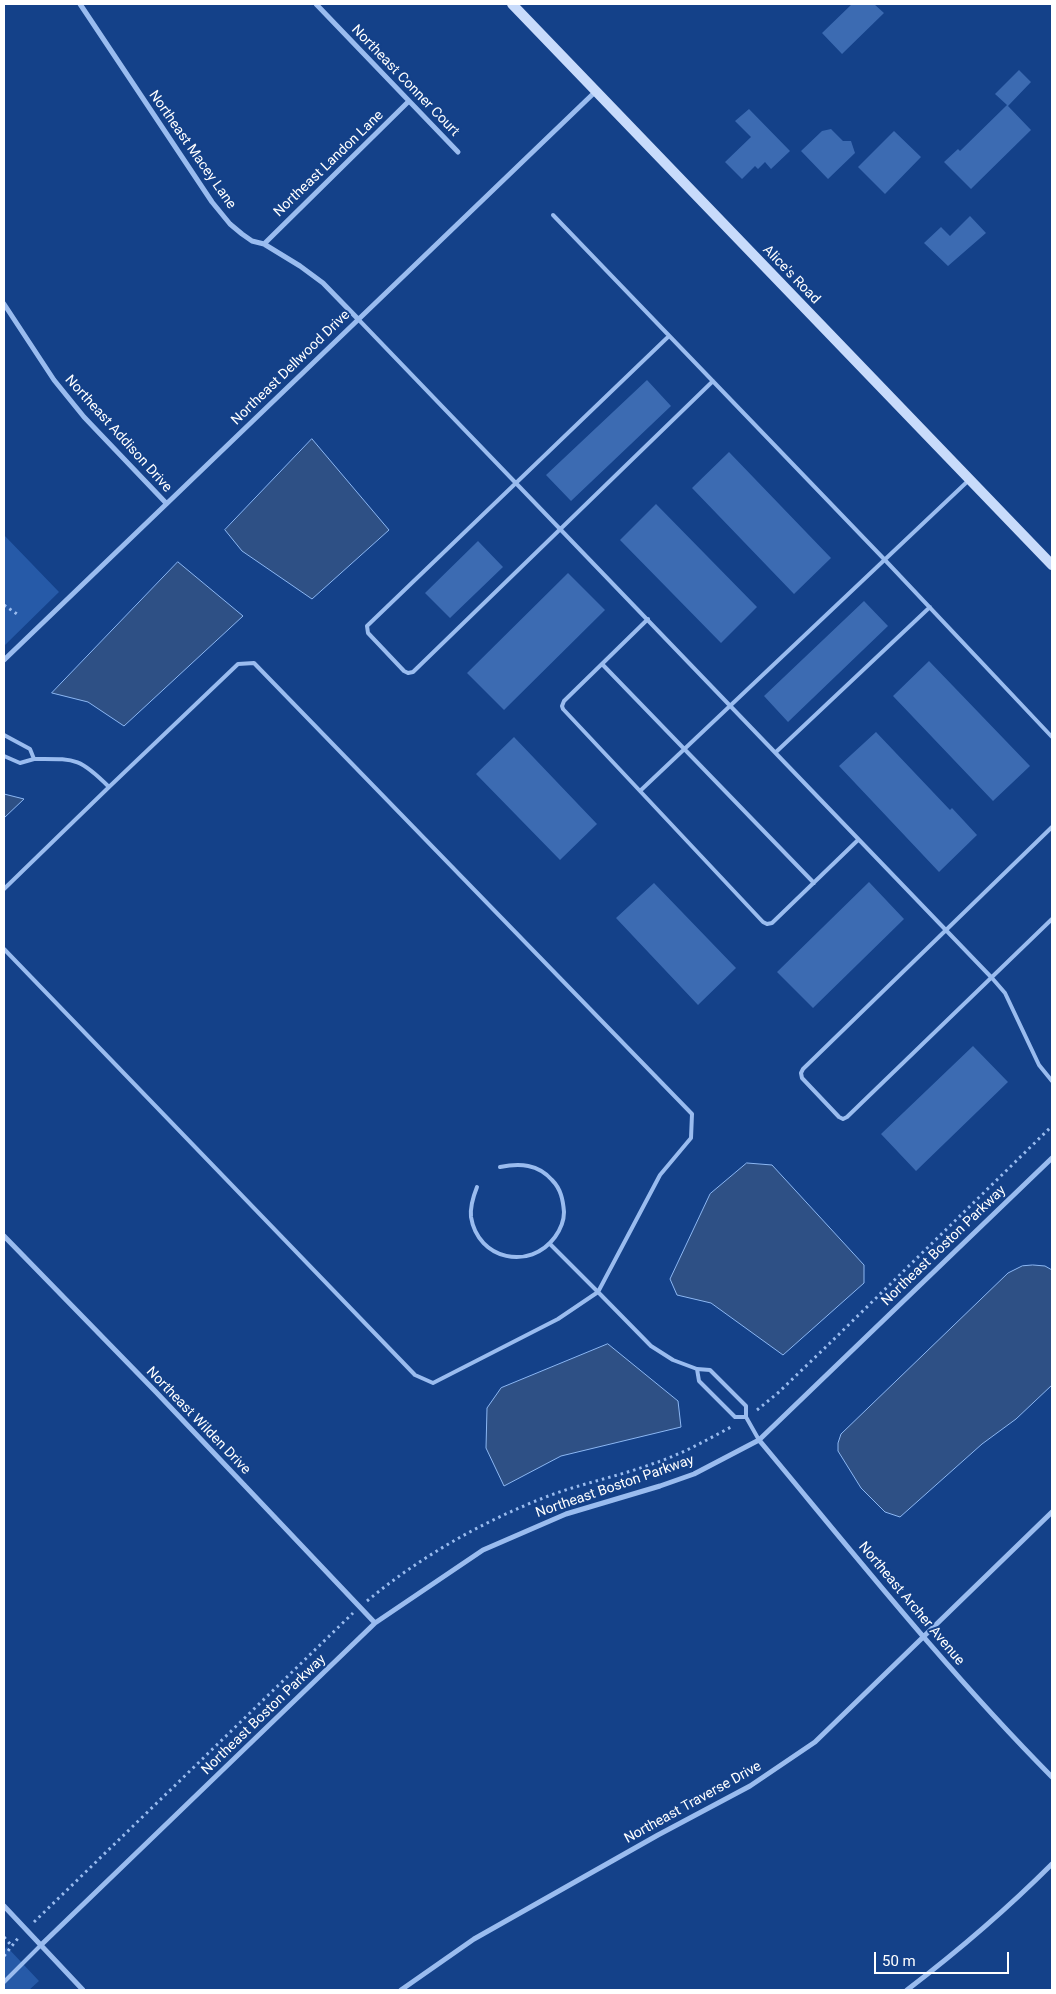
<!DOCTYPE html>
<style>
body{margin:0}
#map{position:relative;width:1056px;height:1994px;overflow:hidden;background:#144189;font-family:Roboto,sans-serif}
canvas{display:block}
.frame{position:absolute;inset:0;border:5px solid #fff;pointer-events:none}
.scale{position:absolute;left:874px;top:1952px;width:135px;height:22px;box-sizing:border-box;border:2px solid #fff;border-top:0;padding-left:6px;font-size:15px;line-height:18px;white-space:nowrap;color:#fff;-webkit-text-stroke:4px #144189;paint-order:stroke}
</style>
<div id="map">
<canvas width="1056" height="1994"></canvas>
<div class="frame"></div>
<div class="scale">50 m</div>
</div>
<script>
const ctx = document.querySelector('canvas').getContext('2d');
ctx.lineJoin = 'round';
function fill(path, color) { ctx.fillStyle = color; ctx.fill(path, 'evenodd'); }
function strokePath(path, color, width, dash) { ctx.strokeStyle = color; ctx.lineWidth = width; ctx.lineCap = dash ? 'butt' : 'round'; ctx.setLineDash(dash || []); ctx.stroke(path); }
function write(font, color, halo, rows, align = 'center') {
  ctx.font = font + ' Roboto,sans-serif'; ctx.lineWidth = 4; ctx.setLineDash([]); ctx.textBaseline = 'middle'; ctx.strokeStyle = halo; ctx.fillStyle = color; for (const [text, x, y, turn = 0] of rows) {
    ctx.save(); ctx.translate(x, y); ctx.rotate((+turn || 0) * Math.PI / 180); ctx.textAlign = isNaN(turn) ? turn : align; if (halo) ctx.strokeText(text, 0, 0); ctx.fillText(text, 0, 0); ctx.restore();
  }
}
fill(new Path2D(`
 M4,535L59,592L4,646Z
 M7,1947L39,1981L29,1990H4V1950Z`), '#265aa8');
const water = new Path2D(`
 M312,439L389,530L312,599L242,551L225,530Z
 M178,562L243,616L124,726L88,702L52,693Z
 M4,794L24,799L4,818Z
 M747,1163L772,1165L864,1265V1283L783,1355L711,1303L677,1295L670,1279L710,1194Z
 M1033,1265L1045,1266L1052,1270V1385L1016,1419L982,1444L900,1517L885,1512L861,1488L838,1451V1443L841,1434L1008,1273L1022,1266Z
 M608,1344L678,1401L681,1427L561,1456L504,1486L486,1448L487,1408L501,1388Z`);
fill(water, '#2e5085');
strokePath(water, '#8cb7f3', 1);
fill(new Path2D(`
 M852,4H874L884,13L842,54L822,33Z
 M1019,70L1031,82L1008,106L1031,130L971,189L944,162L958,149L960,151L1007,105L995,94Z
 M749,109L790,151L771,169L765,162L758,169L755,166L742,179L725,162L751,137L735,121Z
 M831,129L843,141H851L855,153L828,179L801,151L822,131Z
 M894,131L921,157L885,194L858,167Z
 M970,216L986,233L948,266L924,243L941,227L950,236Z
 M647,380L671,406L571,501L546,475Z
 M729,452L831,558L794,594L692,488Z
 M656,504L757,607L721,643L620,540Z
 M478,541L503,567L450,618L425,593Z
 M568,573L605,610L504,710L467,673Z
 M864,601L888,626L788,722L764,696Z
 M929,661L1030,766L993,801L893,696Z
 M876,732L950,810L952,808L977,835L939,872L839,766Z
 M514,737L597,824L560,860L476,774Z
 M869,882L904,919L813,1008L777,972Z
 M654,883L736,968L698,1005L616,918Z
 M973,1046L1008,1082L916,1171L881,1134Z`), '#3c6bb2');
strokePath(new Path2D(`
 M4,605L17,614
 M757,1410L779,1392L830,1343L1052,1126
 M367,1601C421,1556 485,1520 551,1495C584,1483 619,1476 652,1464C680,1455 705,1441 731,1427
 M34,1922L353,1613
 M4,1937L11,1945
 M4,1956L19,1937`), '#9abcef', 3, [2.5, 4]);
strokePath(new Path2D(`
 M553,215L884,559L1052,737
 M358,319L992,978L1005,993L1039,1065L1052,1081
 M669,336L367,626L368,633L404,671L408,673L413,672L713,381
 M648,619L564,701L562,706L563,709L763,922L767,924L772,923L858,840
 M602,664L814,883
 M4,735L30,749L34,759L20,763L4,756
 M776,752L930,607
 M109,787L238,664L254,663L692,1114L691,1138L660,1175L598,1292L550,1244
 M640,791L969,480
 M1052,827L803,1069L801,1073L802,1078L839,1117L843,1119L847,1117L1052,919
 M4,889L109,787C79,757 75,759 34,759
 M4,949L415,1375L433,1383L558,1319L598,1292L651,1346L673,1360L697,1369
 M477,1187C473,1197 470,1207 471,1217C478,1260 530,1271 555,1237C560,1230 564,1220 564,1212C563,1200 561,1189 552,1180C538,1164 520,1163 500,1167
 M697,1369L710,1370L746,1406V1417H735L699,1381Z
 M746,1417L759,1440
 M4,1982L41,1945`), '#9abcef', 4);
strokePath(new Path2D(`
 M80,4L212,202L230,224L242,234L252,241L264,244L300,266L323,283L358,319
 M316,4L458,152
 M264,244L409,101
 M4,304L54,380L84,417L166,503
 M4,660L595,92
 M4,1236L156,1392L375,1623
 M759,1440C855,1555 947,1671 1052,1777
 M4,1906L83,1990
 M41,1945L375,1623L483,1550L566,1514L660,1486L694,1474L759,1440L1052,1158
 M401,1990L474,1939L658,1835L750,1786L815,1742L1052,1512
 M907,1990C958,1951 1007,1909 1052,1864`), '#9abcef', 5);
strokePath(new Path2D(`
 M512,4L1052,565`), '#c8dbfb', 10);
write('14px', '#fff', '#144189', [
 ["Northeast Conner Court",405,81,46],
 ["Northeast Macey Lane",192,150,55],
 ["Northeast Landon Lane",329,164,-44],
 ["Alice's Road",791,275,46],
 ["Northeast Dellwood Drive",291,368,-44],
 ["Northeast Addison Drive",118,434,48],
 ["Northeast Boston Parkway",944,1246,-44],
 ["Northeast Wilden Drive",198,1421,46],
 ["Northeast Boston Parkway",615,1487,-19],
 ["Northeast Archer Avenue",911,1604,50],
 ["Northeast Boston Parkway",264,1715,-44],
 ["Northeast Traverse Drive",693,1803,-29]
]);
</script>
